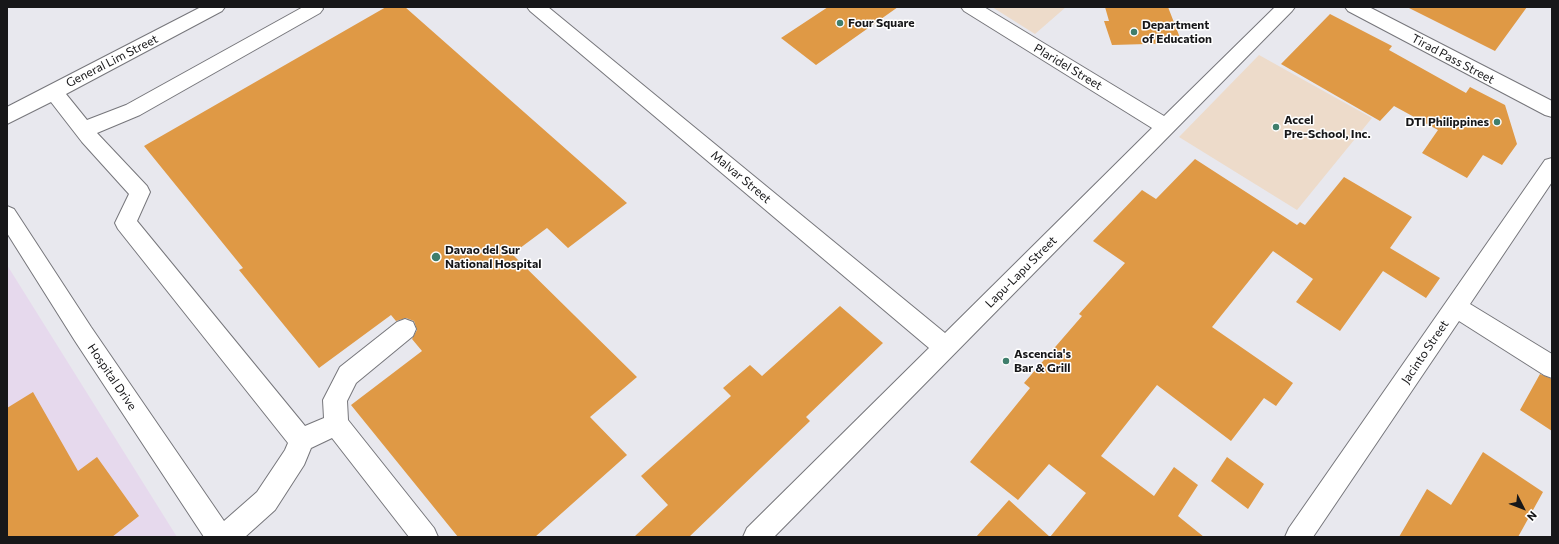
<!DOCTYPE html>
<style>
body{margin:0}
#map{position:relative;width:1559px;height:544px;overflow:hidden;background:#e8e8ee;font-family:Commissioner,sans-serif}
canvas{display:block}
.frame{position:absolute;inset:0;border:8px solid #171719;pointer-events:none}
.north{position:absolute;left:1503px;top:488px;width:40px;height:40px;-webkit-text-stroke:3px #fff;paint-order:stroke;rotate:132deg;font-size:11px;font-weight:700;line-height:16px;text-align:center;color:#171719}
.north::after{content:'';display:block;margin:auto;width:14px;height:18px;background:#171719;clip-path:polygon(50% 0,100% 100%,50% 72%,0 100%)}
</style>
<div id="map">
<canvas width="1559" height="544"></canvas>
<div class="frame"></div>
<div class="north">N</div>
</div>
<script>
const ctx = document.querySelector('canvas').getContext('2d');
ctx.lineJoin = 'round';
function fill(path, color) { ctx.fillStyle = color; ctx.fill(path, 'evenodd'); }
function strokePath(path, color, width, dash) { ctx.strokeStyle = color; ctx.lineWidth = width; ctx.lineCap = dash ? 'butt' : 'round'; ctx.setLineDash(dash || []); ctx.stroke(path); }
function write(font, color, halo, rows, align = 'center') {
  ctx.font = font + ' Commissioner,sans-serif'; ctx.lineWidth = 3; ctx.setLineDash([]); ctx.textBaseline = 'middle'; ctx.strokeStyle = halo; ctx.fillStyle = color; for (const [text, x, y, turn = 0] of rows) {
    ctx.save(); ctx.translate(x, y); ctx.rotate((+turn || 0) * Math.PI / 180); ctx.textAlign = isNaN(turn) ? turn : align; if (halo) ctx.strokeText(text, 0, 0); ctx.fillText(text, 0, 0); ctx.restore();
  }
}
fill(new Path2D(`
 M7,265L177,537H7Z`), '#e6d9ed');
fill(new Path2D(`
 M992,7H1066L1035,34Z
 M1259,55L1372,118L1297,210L1179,137Z`), '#eddbca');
fill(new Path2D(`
 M386,7H405L627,203L568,248L547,228L512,254L637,377L590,417L627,455L535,537H458L351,405L422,351L412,339L417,330L414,321L406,318L396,321L391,315L319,368L239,270L243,268L144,146Z
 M828,7H898L816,65L781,38Z
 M1105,7H1168L1182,43L1112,45L1104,21H1109Z
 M1407,7H1527L1495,51Z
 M1330,14L1392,46L1389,50L1466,93L1470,87L1505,105L1517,144L1502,165L1483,155L1467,178L1422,153L1438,130L1394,106L1380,121L1281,64Z
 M1195,159L1297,225L1300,222L1305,225L1344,177L1412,217L1390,248L1440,278L1426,298L1383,271L1340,331L1296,302L1313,279L1273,251L1212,327L1293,383L1276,406L1264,398L1231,441L1157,385L1101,456L1154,496L1174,467L1198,485L1178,516L1204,537H976L1009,500L1050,537L1086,493L1049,464L1018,500L970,462L1030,388L1024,383L1082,316L1079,314L1125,263L1093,241L1142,190L1156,199Z
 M840,306L883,343L806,417L810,421L689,537H634L668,505L641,476L731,396L723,388L750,365L762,376Z
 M1540,374L1552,379V431L1520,410Z
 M33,392L78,471L97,457L139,516L112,537H7V408Z
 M1483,452L1543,492L1518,537H1399L1427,489L1451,505Z
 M1227,457L1264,484L1248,509L1211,481Z`), '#df9945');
const minor = new Path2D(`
 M201,7H225L222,11L66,94L87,120L126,105L303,7H322L323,9L320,13L140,115L97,133L147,186L150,192L137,221L305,426L324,418L323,400L340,367L397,322L405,319L413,322L416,329L413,336L356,383L347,401L348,420L434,528L438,537H409L332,438L311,448L304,465L275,510L245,537H204L75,341L7,233V206L14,209L91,327L224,521L257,492L285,450L288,443L118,229L115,223L129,194L82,142L51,102L7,124V107Z
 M527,7H548L945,333L1152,128L964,11L961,7H984L1164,116L1275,7H1295L1292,11L774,537H743L747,528L929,348L530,11Z
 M1345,7H1369L1552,101V117L1545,115L1348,11Z
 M1552,158V182L1470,304L1552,354V378L1544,375L1459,321L1313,537H1285L1289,528L1545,160Z`);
strokePath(minor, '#76767b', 2);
fill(minor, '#fff');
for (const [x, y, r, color] of [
 [840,23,4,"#3f7e6c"],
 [1134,32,4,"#3f7e6c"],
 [1497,122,4,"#3f7e6c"],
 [1276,127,4,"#3f7e6c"],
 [436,257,5,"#3f7e6c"],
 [1006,361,4,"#3f7e6c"]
]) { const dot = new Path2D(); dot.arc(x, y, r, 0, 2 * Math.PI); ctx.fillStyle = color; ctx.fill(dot); strokePath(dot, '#fff', 1.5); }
write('bold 12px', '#171719', '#fff', [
 ["Four Square",848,23],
 ["Department",1142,25],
 ["of Education",1142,39],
 ["Accel",1284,120],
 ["Pre-School, Inc.",1284,134],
 ["DTI Philippines",1489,122,"right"],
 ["Davao del Sur",445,250],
 ["National Hospital",445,264],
 ["Ascencia's",1014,354],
 ["Bar & Grill",1014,368]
], 'left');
write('12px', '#171719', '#fff', [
 ["Tirad Pass Street",1453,59,28],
 ["General Lim Street",112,61,-27],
 ["Plaridel Street",1068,67,31],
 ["Malvar Street",741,177,40],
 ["Lapu-Lapu Street",1021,272,-45],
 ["Jacinto Street",1425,352,-56],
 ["Hospital Drive",112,377,56]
]);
</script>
